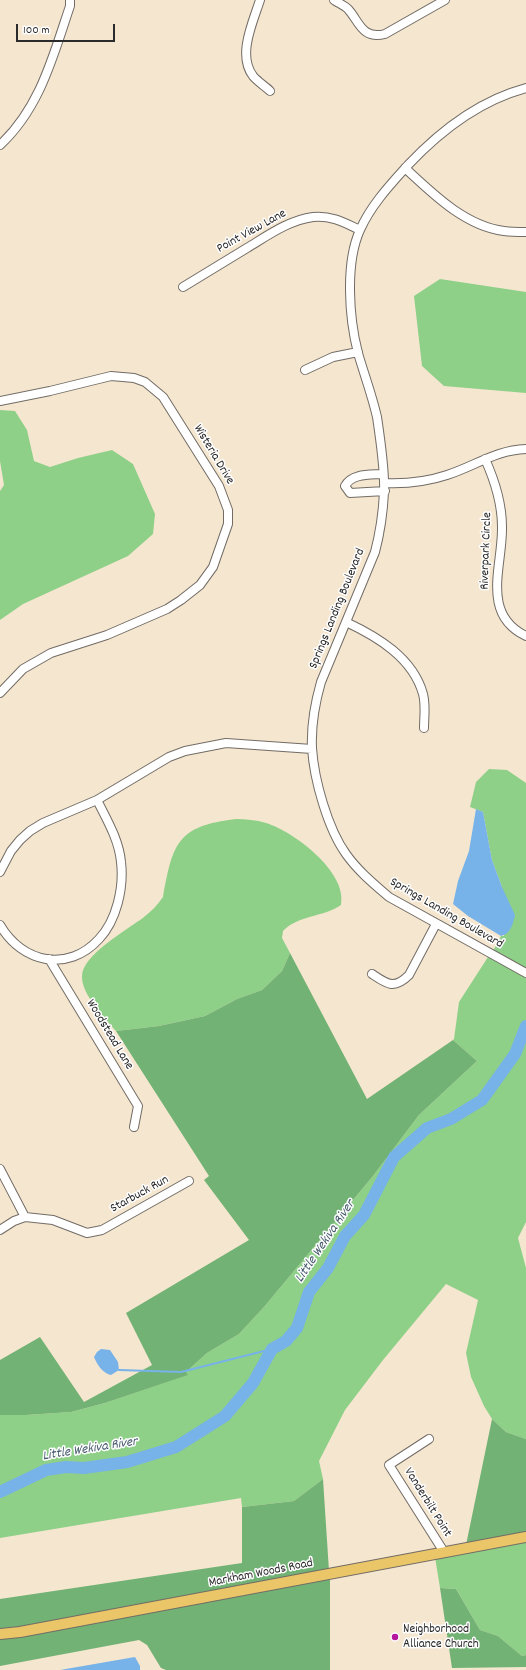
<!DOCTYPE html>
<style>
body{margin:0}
#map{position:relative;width:526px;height:1670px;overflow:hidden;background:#f5e6d0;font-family:Dekko,sans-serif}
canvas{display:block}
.scale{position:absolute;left:16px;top:24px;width:99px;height:18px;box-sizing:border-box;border:2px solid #2b2b2b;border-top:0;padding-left:5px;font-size:12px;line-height:14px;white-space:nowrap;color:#2b2b2b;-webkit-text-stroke:3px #fff;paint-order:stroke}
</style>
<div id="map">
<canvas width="526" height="1670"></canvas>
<div class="scale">100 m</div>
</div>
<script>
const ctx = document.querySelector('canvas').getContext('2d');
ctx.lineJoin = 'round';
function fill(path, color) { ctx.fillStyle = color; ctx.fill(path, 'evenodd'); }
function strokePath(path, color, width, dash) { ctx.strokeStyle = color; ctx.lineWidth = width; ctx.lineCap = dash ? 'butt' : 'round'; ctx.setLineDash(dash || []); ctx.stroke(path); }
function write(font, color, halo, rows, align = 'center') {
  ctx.font = font + ' Dekko,sans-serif'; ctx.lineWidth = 3; ctx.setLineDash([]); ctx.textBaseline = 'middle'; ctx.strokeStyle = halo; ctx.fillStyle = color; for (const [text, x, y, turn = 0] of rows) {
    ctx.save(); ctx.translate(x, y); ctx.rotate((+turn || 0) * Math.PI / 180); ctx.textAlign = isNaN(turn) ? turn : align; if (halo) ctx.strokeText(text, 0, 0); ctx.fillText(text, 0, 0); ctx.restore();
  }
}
fill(new Path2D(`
 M440,279L526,292V393L444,386L422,366L414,296Z
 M0,410L15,411L27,430L34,461L50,467L78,458L112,450L133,464L155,514L153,534L128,556L23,604L0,620V491L4,485L0,461Z
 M489,769L507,770L526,783V968L493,951L501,936H504L502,887L492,860L483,812L470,807L476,782Z
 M236,819C246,819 256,820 266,823C293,831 348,872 341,905C324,917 298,915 283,931L282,938L290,953L282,971L262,990L237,999L205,1016L159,1026L116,1031C105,1018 82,995 82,977C81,955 129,929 144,917C152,911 158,904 163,897C173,843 177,826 236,819Z
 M488,957L526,977V1222L518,1238L526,1268V1439L506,1432L492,1419L484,1406L471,1377L466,1353L478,1300L446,1284L383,1360L345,1410L319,1461L323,1479L294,1501L242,1507L241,1498L0,1538V1415H26L71,1412L105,1403L187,1375L186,1372L207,1353L239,1334L264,1307L373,1176L419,1115L477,1061L453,1040L454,1039L459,1002Z
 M526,1540V1655L522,1656L498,1636L480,1630L456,1589L440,1588L435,1557Z`), '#8ed088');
fill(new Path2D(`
 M290,953L367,1099L453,1040L477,1061L419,1115L373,1176L264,1307L239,1334L207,1353L186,1372L188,1375L105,1403L71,1412L26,1415H0V1360L40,1337L84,1402L152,1365L126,1313L249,1240L204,1180L209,1176L116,1031L159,1026L205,1016L237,999L262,990L282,971Z
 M492,1419L506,1432L526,1439V1534L466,1545Z
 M323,1479L329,1571L0,1631V1599L242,1563V1507L294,1501Z
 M330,1578V1670H166L161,1668L147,1645L139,1640L0,1666V1637Z
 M440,1588L456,1589L480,1630L498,1636L522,1656L526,1655V1667L452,1668Z`), '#72b274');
fill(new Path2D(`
 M476,809L483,812L492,860L502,887L515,915C513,923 511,934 501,936L468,916L453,904L458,881L469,851Z
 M101,1349L110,1350L118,1362L119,1370L111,1375C102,1373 97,1364 94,1357L97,1352Z
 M135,1657L140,1666V1670H60Z`), '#77b2e8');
strokePath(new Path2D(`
 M119,1370L181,1372L272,1349`), '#77b2e8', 2);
strokePath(new Path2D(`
 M0,1492L46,1470L66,1467L84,1468L127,1462L176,1447L225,1416L253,1383L272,1349L286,1341L297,1328L309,1292L328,1268L345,1236L364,1215L394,1157L427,1128L451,1119L482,1100L515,1054L526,1026`), '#77b2e8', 12);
const minor = new Path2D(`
 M260,0C253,22 237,55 253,76C258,82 265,86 270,91
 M334,0C338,3 344,5 348,9C359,21 362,40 385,34L445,0
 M526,88C481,100 440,131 408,165C390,185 371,205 360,230C345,263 349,318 358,353C364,374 372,395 377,417C380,437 385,473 384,492C383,513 380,533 375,552L321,682C315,703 311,726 312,748C314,780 328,829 346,854C358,871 374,884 389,897L526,973
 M0,145C40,108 53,56 70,6V0
 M405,168C433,194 465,226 504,231C511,232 519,232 526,232
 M183,287C204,274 226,261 247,248C267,236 289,220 313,217C331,215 345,223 360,230
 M305,370L333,357L358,352
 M0,401L50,391L111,376L134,378L145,382L163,397L219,486L228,510V524L213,567L200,585L181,600L167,609L107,635L51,653L23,669L0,693
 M485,459C495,481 502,503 502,527C503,565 480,614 526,636
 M383,474C370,475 352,473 345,486L350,493L385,491
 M384,483C406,484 426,482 447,475C475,466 496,450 526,449
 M346,622C378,637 413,658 423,694C426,705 424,717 424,728
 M0,872L11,851L20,840L30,831L43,823L97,800L169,757L185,751L226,743L312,749
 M0,925C22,963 68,973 99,939C117,920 124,887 121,862C119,840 107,820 97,800
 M49,959L138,1106L134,1127
 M372,974C387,984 394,990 409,975L436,924
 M0,1169L25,1217
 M0,1230L14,1221L25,1217L53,1220L87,1233L102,1230L189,1181
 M429,1439L389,1465L444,1552`);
const major = new Path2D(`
 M0,1634L20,1632L526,1537`);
strokePath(minor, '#726c65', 10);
strokePath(major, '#726c65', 12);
strokePath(minor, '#fff', 8);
strokePath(major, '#ebc669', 10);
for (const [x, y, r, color] of [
 [395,1637,4,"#b5179e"]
]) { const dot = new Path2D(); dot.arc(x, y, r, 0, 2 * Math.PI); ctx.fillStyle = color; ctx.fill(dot); strokePath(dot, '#fff', 1.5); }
write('13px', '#2b2b2b', '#fff', [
 ["Point View Lane",252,232,-29],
 ["Wisteria Drive",213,455,59],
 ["Riverpark Circle",487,551,-88],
 ["Springs Landing Boulevard",338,609,-68],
 ["Springs Landing Boulevard",446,914,30],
 ["Woodstead Lane",109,1035,59],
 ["Starbuck Run",140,1195,-29],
 ["Vanderbilt Point",427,1503,58],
 ["Markham Woods Road",261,1574,-11]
]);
write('13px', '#2b2b2b', '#fff', [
 ["Neighborhood",403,1630],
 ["Alliance Church",403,1645]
], 'left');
write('italic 14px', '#465a6d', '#fff', [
 ["Little Wekiva River",326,1242,-56],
 ["Little Wekiva River",90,1450,-9]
]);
</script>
